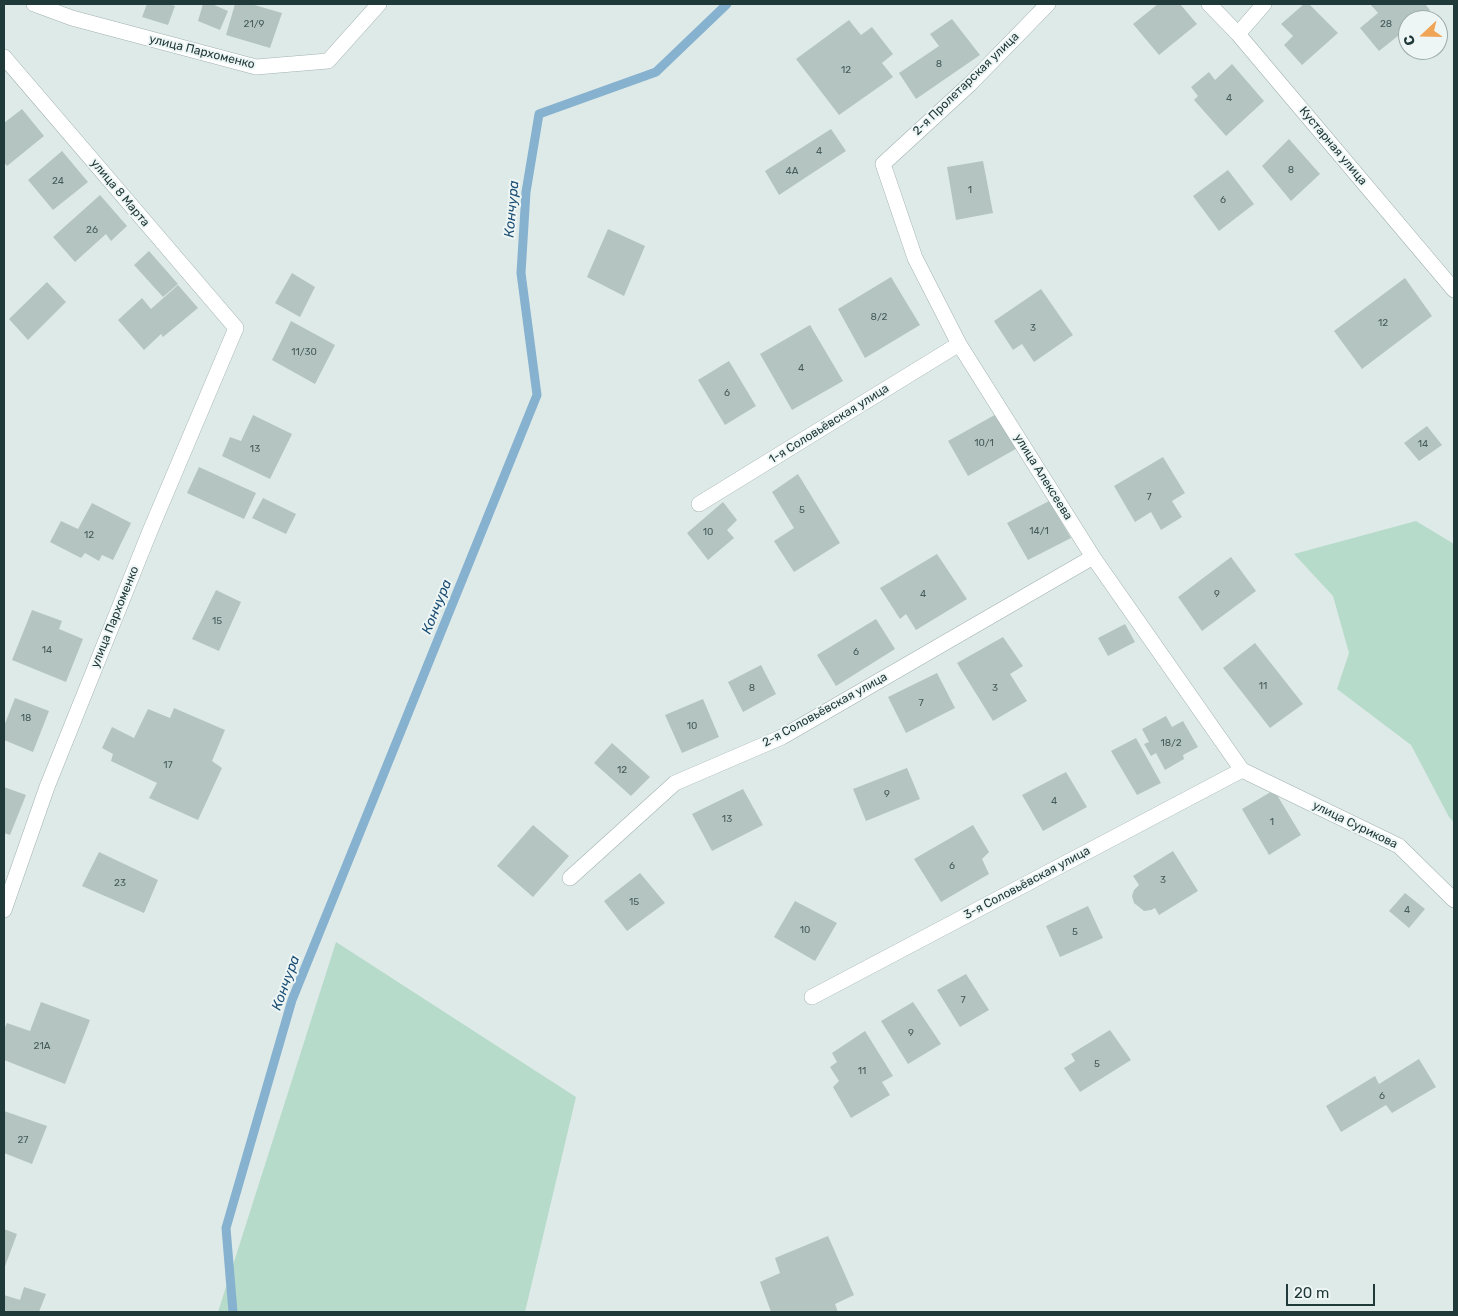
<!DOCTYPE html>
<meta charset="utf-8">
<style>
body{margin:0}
#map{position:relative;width:1458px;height:1316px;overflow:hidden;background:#deeae8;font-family:Rubik,sans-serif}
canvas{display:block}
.frame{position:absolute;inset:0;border:5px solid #203939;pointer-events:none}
.north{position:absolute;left:1398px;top:10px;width:50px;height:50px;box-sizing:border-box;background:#eef6f5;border:1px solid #9caaaa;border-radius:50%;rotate:249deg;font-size:14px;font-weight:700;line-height:20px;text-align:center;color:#203939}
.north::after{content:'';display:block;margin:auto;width:18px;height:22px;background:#f0a456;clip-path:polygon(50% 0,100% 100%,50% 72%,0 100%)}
.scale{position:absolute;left:1286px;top:1284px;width:89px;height:22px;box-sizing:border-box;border:2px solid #203939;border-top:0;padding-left:6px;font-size:15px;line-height:18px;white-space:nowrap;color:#203939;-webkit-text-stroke:4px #eef6f5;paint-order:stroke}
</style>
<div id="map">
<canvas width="1458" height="1316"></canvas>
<div class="frame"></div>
<div class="north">С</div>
<div class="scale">20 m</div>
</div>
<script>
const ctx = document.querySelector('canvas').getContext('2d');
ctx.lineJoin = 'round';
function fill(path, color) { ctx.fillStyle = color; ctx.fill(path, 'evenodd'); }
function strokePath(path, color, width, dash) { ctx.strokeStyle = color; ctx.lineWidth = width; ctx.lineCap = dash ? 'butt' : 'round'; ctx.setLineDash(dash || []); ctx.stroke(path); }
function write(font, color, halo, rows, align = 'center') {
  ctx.font = font + ' Rubik,sans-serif'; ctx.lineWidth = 4; ctx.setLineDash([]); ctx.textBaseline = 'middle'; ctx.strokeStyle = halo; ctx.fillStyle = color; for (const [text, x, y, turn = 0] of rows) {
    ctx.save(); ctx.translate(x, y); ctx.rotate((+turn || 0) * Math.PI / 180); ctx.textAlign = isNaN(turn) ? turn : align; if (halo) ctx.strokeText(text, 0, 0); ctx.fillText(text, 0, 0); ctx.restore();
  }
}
fill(new Path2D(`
 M1416,521L1454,544V823L1449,817L1411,745L1337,689L1349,653L1333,596L1294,554Z
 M336,942L576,1097L525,1312H218Z`), '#b7dbca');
strokePath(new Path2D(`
 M233,1312L226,1228L292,1000L537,395L521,273L526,192L539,114L656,72L727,4`), '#86b1cf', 9);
fill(new Path2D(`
 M147,4H169L175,6L168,25L142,17Z
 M203,4H212L228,11L220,30L198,21Z
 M235,4H251L282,13L270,48L226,35Z
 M1158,4H1180L1197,24L1159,55L1133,24Z
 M1304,4H1309L1338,33L1302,65L1284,45L1293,36L1281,24Z
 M1370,4H1425L1430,10L1418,20H1408V28L1379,51L1360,28L1378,13Z
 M952,19L980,55L916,99L899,73L939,46L930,34Z
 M849,20L861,35L872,27L893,54L882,63L893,77L839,115L796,59Z
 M1232,64L1264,101L1226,136L1194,100L1198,96L1191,87L1209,72L1215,80Z
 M22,109L44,136L7,166L4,162V123Z
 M831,129L846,151L779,195L765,171Z
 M1289,139L1320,174L1291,201L1262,166Z
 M62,151L88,182L53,210L28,180Z
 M983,161L993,213L956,220L947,167Z
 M1228,170L1254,204L1219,231L1193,196Z
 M100,195L127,226L111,241L106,234L75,262L53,237Z
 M608,229L645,246L624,296L587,277Z
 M149,251L178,284L163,297L134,265Z
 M292,273L315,287L300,317L275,303Z
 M891,277L920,325L865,358L838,309Z
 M1405,278L1432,316L1362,369L1334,331Z
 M47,282L66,302L28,340L9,319Z
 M178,285L198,308L163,337L161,334L144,350L118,320L142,298L151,309Z
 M1041,289L1073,335L1034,362L1022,344L1013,350L994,321Z
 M291,321L335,345L315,384L272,360Z
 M810,325L843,381L792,410L760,354Z
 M729,361L756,406L725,425L698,380Z
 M1000,412L1021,446L968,476L948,441Z
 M253,415L292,434L270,479L222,456L230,437L241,441Z
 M1427,426L1442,445L1419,461L1404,443Z
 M1163,457L1185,493L1172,501L1182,517L1161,530L1151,512L1135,522L1114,486Z
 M199,467L256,493L244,519L187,493Z
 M798,474L840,543L794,572L774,541L794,528L772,492Z
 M263,498L296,514L286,534L252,518Z
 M1049,501L1071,538L1028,560L1007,523Z
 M723,502L737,520L727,530L734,538L708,560L687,533Z
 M92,503L131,523L113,560L102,555L99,561L85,553L81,558L50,542L61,521L78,529Z
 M937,554L967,599L916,630L906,614L900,619L880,588Z
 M1231,557L1256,591L1202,631L1178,597Z
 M216,590L241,602L219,651L192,639Z
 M32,610L62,621L59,629L83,639L66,682L12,660Z
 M876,619L895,649L836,686L817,655Z
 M1125,624L1135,642L1108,656L1098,638Z
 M1003,637L1023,666L1010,674L1027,701L993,721L957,663Z
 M1255,643L1303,704L1270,728L1223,668Z
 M761,665L776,694L743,712L728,682Z
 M937,673L955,708L906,733L888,697Z
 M15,698L49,711L33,752L4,740V726Z
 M703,699L719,737L682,753L665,715Z
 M174,708L225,730L212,761L222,768L198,820L149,798L157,783L111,761L113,754L102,748L112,727L134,738L148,709L170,718Z
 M1166,716L1172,727L1183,721L1198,747L1183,755L1184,759L1165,770L1156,753L1151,756L1144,744L1149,742L1142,729Z
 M1136,738L1161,783L1137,795L1111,751Z
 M612,743L650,777L631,796L594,763Z
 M907,768L920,799L866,821L853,789Z
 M1066,772L1087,807L1043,831L1022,795Z
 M4,787L26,795L10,835L4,833Z
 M743,789L763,825L712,851L692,814Z
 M1274,790L1301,835L1269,855L1242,809Z
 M533,825L569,856L533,897L497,866Z
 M973,825L989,852L982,859L989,874L941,902L914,859Z
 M1173,851L1198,891L1159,915L1155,908L1151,910L1144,911L1134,903L1132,896L1134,890L1139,885L1133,876Z
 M99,852L158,880L144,913L82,886Z
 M640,873L665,903L627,931L604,901Z
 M1405,893L1425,909L1409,928L1389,911Z
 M795,901L837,923L815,961L774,937Z
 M1088,906L1103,938L1060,957L1046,926Z
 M966,974L989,1010L960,1027L937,990Z
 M41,1002L90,1020L65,1084L4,1060V1030L7,1023L30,1031Z
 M913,1002L941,1044L908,1064L881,1021Z
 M1110,1030L1131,1060L1080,1092L1064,1068L1075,1061L1071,1054Z
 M865,1031L893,1076L882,1082L890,1095L851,1118L833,1087L839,1081L830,1067L837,1062L832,1053Z
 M1419,1059L1436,1087L1392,1113L1386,1105L1341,1132L1326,1106L1375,1076L1379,1084Z
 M4,1111L47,1126L32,1164L4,1153Z
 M4,1229L17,1234L4,1269Z
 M828,1236L854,1295L835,1304L838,1312H771L760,1282L780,1273L775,1258Z
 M24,1287L46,1294L39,1312H4V1295L20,1300Z`), '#b4c4c1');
const minor = new Path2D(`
 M34,4L72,18L256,67L328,61L379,4
 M1048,4L970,84L883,164L915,258L959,344L1093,557L1242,770L1399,846L1454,900
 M1209,4L1238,34L1454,290
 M1238,34L1264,4
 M4,57L236,328L150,531L47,787L4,910
 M699,504L959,344
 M570,878L675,783L782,737L1093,557
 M812,997L1242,770`);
strokePath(minor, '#a1b1b0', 16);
strokePath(minor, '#fff', 15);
write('10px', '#455c5b', null, [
 ["21/9",254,24],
 ["28",1386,24],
 ["8",939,64],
 ["12",846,70],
 ["4",1229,98],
 ["4",819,151],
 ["8",1291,170],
 ["4А",792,171],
 ["24",58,181],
 ["1",970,190],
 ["6",1223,200],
 ["26",92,230],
 ["8/2",879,317],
 ["12",1383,323],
 ["3",1033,328],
 ["11/30",304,352],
 ["4",801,368],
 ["6",727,393],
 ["10/1",984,443],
 ["14",1423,444],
 ["13",255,449],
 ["7",1149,497],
 ["5",802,510],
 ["14/1",1039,531],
 ["10",708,532],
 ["12",89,535],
 ["4",923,594],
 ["9",1217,594],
 ["15",217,621],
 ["14",47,650],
 ["6",856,652],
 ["11",1263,686],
 ["8",752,688],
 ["3",995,688],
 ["7",921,703],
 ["18",26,718],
 ["10",692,726],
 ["18/2",1171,743],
 ["17",168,765],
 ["12",622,770],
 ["9",887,794],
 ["4",1054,801],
 ["13",727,819],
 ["1",1272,822],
 ["6",952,866],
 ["3",1163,880],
 ["23",120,883],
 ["15",634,902],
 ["4",1407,910],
 ["10",805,930],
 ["5",1075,932],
 ["7",963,1000],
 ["9",911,1033],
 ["21А",42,1046],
 ["5",1097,1064],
 ["11",862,1071],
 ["6",1382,1096],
 ["27",23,1140]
]);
write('12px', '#203939', '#eef6f5', [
 ["улица Пархоменко",202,52,14],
 ["2-я Пролетарская улица",966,84,-44],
 ["Кустарная улица",1333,146,50],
 ["улица 8 Марта",120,193,50],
 ["1-я Соловьёвская улица",829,424,-32],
 ["улица Алексеева",1043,477,58],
 ["улица Пархоменко",115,617,-68],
 ["2-я Соловьёвская улица",825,710,-29],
 ["улица Сурикова",1355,825,26],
 ["3-я Соловьёвская улица",1027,883,-28]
]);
write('italic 14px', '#1b4e74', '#eef6f5', [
 ["Кончура",512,209,-85],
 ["Кончура",437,607,-68],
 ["Кончура",286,983,-70]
]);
</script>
